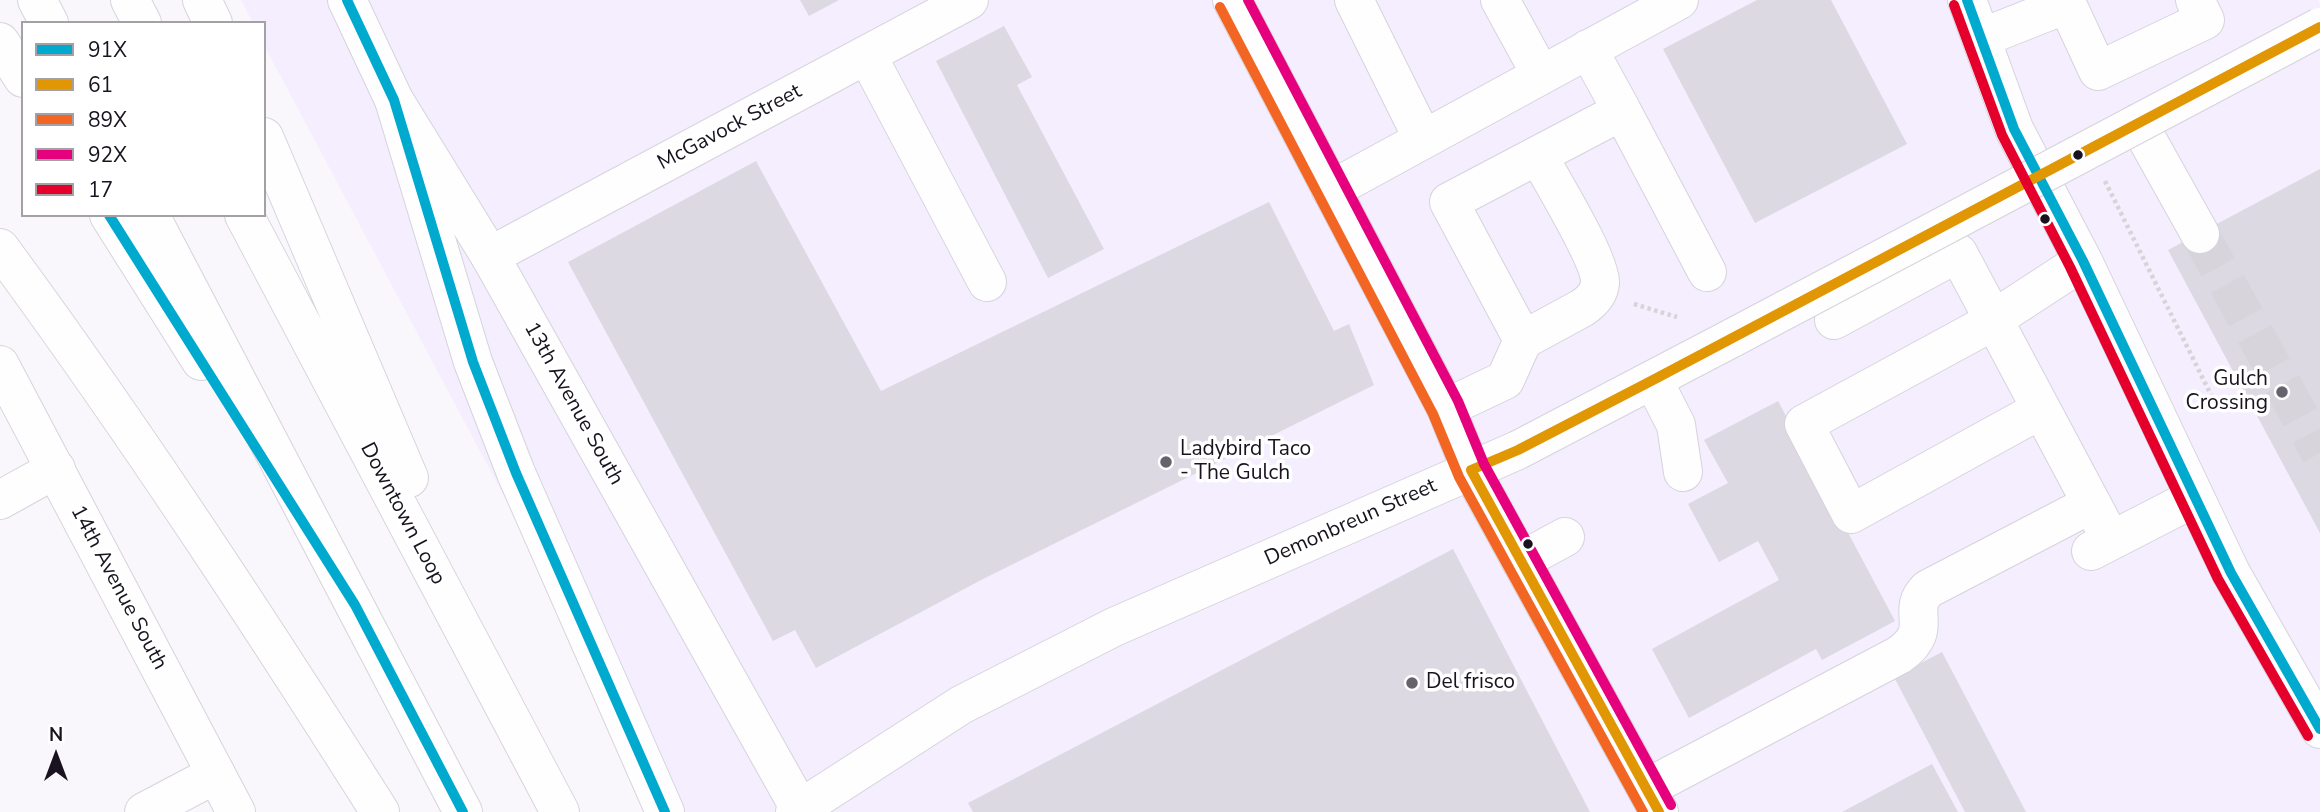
<!DOCTYPE html>
<style>
body{margin:0}
#map{position:relative;width:2320px;height:812px;overflow:hidden;background:#f9f7fc;font-family:"Nunito Sans",sans-serif}
canvas{display:block}
.legend{position:absolute;left:21px;top:21px;width:245px;height:196px;box-sizing:border-box;background:#fff;border:2px solid #a3a1a5;margin:0;padding:9px 12px;list-style:none;font-size:21px;color:#18131e}
.legend li{display:flex;align-items:center;gap:14px;height:35px}
.legend b{width:35px;border:2px solid #a3a1a5}
.north{position:absolute;left:21px;top:721px;width:70px;height:70px;-webkit-text-stroke:5px #fff;paint-order:stroke;rotate:0deg;font-size:19px;font-weight:700;line-height:28px;text-align:center;color:#18131e}
.north::after{content:'';display:block;margin:auto;width:24px;height:32px;background:#18131e;clip-path:polygon(50% 0,100% 100%,50% 72%,0 100%)}
</style>
<div id="map">
<canvas width="2320" height="812"></canvas>
<ul class="legend">
<li><b style="height:9px;background:#00a9ce"></b>91X</li>
<li><b style="height:9px;background:#e19703"></b>61</li>
<li><b style="height:9px;background:#f26522"></b>89X</li>
<li><b style="height:9px;background:#e5007d"></b>92X</li>
<li><b style="height:9px;background:#e4002b"></b>17</li>
</ul>
<div class="north">N</div>
</div>
<script>
const ctx = document.querySelector('canvas').getContext('2d');
ctx.lineJoin = 'round';
function fill(path, color) { ctx.fillStyle = color; ctx.fill(path, 'evenodd'); }
function strokePath(path, color, width, dash) { ctx.strokeStyle = color; ctx.lineWidth = width; ctx.lineCap = dash ? 'butt' : 'round'; ctx.setLineDash(dash || []); ctx.stroke(path); }
function write(font, color, halo, rows, align = 'center') {
  ctx.font = font + ' "Nunito Sans",sans-serif'; ctx.lineWidth = 7; ctx.setLineDash([]); ctx.textBaseline = 'middle'; ctx.strokeStyle = halo; ctx.fillStyle = color; for (const [text, x, y, turn = 0] of rows) {
    ctx.save(); ctx.translate(x, y); ctx.rotate((+turn || 0) * Math.PI / 180); ctx.textAlign = isNaN(turn) ? turn : align; if (halo) ctx.strokeText(text, 0, 0); ctx.fillText(text, 0, 0); ctx.restore();
  }
}
fill(new Path2D(`
 M241,0H2318L2320,4V812H672L264,45V23H253Z`), '#f4eefe');
fill(new Path2D(`
 M800,0H839L809,16Z
 M1757,0H1831L1907,144L1755,223L1663,49Z
 M1004,26L1032,77L1017,85L1104,249L1048,278L936,61Z
 M756,161L881,391L1269,202L1334,331L1349,324L1374,385L983,579L816,668L795,630L773,641L568,262Z
 M2320,169V533L2168,250Z
 M1778,401L1895,621L1822,660L1816,649L1689,718L1652,649L1779,580L1758,541L1719,562L1688,504L1728,483L1704,440Z
 M1453,549L1590,812H973L968,803Z
 M1942,652L2026,812H1965L1894,677Z
 M1932,764L1958,812H1842Z`), '#dcd9e2');
strokePath(new Path2D(`
 M2200,234L2320,453`), '#d7d5db', 38, [38, 19]);
const minor = new Path2D(`
 M1354,0L1423,139
 M1500,0L1541,75
 M1967,0L2014,129L2083,261L2231,573L2320,729
 M1981,38L2067,4L2098,71L2205,20L2195,0
 M867,55L987,282
 M1622,111L1707,272
 M2138,123L2200,234
 M1331,190L1679,0
 M490,256L969,0
 M1834,320L1958,253L2111,540
 M1523,340L1449,202L1622,111L1588,49
 M1653,380L1676,425L1683,472
 M1446,408L1505,380L1523,340L1582,308C1591,302 1599,295 1600,283C1601,260 1551,180 1538,155
 M2040,410L1851,514L1804,424L1977,330L2083,261
 M0,500L56,469
 M2091,551L2194,498
 M1521,561L1565,537
 M1647,788L1899,655C1937,628 1904,612 1928,589L2091,504
 M144,812L216,774`);
const major = new Path2D(`
 M347,0L394,100L490,256L800,809
 M1232,0L1446,408L1471,470L1659,812
 M0,365L236,812
 M795,812L961,705L1114,627L1518,450L1734,337`);
const highway = new Path2D(`
 M37,0L49,23
 M130,0L142,23
 M202,0L213,23
 M0,42L23,78
 M394,100L473,362L516,473L665,812
 M264,137L409,478
 M109,215L201,361
 M150,215L463,812
 M244,215L560,812
 M0,248C134,430 259,621 380,812
 M800,809L802,812`);
strokePath(minor, '#d6d3dc', 40);
strokePath(major, '#d6d3dc', 40);
strokePath(highway, '#d6d3dc', 40);
strokePath(new Path2D(`
 M2105,181L2215,403
 M1634,304L1677,317`), '#d5d4d7', 4.5, [3.5, 3.5]);
strokePath(minor, '#fefeff', 38);
strokePath(major, '#fefeff', 38);
strokePath(highway, '#fefeff', 38);
const majorBridge = new Path2D(`
 M1734,337L2320,27`);
strokePath(majorBridge, '#d6d3dc', 40, []);
strokePath(majorBridge, '#fefeff', 38);
strokePath(new Path2D(`
 M347,0L394,100L473,362L516,473L665,812
 M1967,0L2014,129L2083,261L2231,573L2320,729
 M109,215L355,605L463,812`), '#00a9ce', 10);
strokePath(new Path2D(`
 M1659,812L1471,470L1518,450L1653,380L2320,27`), '#e19703', 10);
strokePath(new Path2D(`
 M1220,7L1433,414L1459,477L1643,812`), '#f26522', 10);
strokePath(new Path2D(`
 M1248,0L1458,401L1484,464L1671,805`), '#e5007d', 10);
strokePath(new Path2D(`
 M1954,5L2002,135L2070,267L2218,579L2308,736`), '#e4002b', 10);
for (const [x, y, r, color] of [
 [2078,155,6,"#18131e"],
 [2045,219,6,"#18131e"],
 [2282,392,7,"#67636c"],
 [1166,462,7,"#67636c"],
 [1528,544,6,"#18131e"],
 [1412,683,7,"#67636c"]
]) { const dot = new Path2D(); dot.arc(x, y, r, 0, 2 * Math.PI); ctx.fillStyle = color; ctx.fill(dot); strokePath(dot, '#fff', 2.5); }
write('21px', '#18131e', '#fff', [
 ["McGavock Street",730,128,-28],
 ["13th Avenue South",573,404,61],
 ["Downtown Loop",402,514,62],
 ["Demonbreun Street",1351,523,-24],
 ["14th Avenue South",118,588,62]
]);
write('21px', '#18131e', '#fff', [
 ["Gulch",2268,380,"right"],
 ["Crossing",2268,404,"right"],
 ["Ladybird Taco",1180,450],
 ["- The Gulch",1180,474],
 ["Del frisco",1426,683]
], 'left');
</script>
